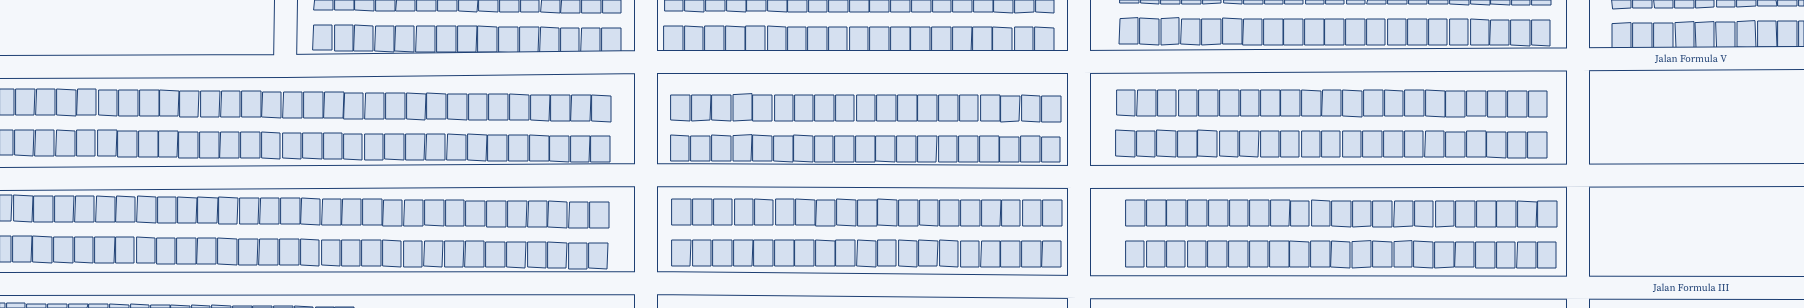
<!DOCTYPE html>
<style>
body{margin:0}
canvas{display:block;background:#f4f7fb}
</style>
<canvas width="1804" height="308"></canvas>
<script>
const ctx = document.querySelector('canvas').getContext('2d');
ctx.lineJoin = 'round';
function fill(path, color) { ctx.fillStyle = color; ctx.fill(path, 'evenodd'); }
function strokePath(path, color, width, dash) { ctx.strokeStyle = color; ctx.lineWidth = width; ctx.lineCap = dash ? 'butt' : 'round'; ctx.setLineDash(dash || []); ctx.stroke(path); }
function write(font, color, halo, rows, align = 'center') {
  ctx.font = font + ' "Source Serif 4",serif'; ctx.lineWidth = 3; ctx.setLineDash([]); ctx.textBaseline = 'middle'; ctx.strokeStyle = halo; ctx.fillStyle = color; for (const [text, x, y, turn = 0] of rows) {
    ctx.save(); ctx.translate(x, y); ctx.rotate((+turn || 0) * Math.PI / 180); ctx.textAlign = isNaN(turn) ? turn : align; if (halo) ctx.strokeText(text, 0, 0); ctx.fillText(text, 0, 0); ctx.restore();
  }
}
const building = new Path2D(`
 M315,0H333V10H314Z
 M335,0H354V10H335Z
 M355,0H374V11L355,10Z
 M376,0H395V11H376Z
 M397,0H415V11H396Z
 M417,0H436V11H417Z
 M438,0H457V11H438Z
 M459,0H478L477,12L459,11Z
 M479,0H498V12L479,11Z
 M500,0H519V12H500Z
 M521,0H539V12H521Z
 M542,0H560V13L541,12Z
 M562,0H580V13H561Z
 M582,0H601V13H582Z
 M603,0H621V13H603Z
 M665,0H683V11H665Z
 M685,0H704V12L685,11Z
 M706,0H725V11H706Z
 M727,0H746V12L727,11Z
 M747,0H766V11H747Z
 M768,0H787V12L768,11Z
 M788,0H807V12H788Z
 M809,0H827V12H809Z
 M829,0H848V12H829Z
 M850,0H869V12H850Z
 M870,0H889V12H870Z
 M891,0H910V12H891Z
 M912,0H931V12H912Z
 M933,0H951V12H933Z
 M953,0H972V12H953Z
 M974,0H993V12H974Z
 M994,0H1013V13L994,12Z
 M1015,0H1034V12L1015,13Z
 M1036,0H1054V13L1036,12Z
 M1120,0H1139V3H1120Z
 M1141,0H1159V4L1141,3Z
 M1161,0H1180V4H1161Z
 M1182,0H1201V4H1182Z
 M1203,0H1221V3L1203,4Z
 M1224,0H1242V4L1224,3Z
 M1244,0H1263V4H1244Z
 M1265,0H1283V4H1265Z
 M1285,0H1303V4H1285Z
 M1306,0H1324V4H1306Z
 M1326,0H1344V4H1326Z
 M1347,0H1365V4H1347Z
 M1368,0H1386V4H1367Z
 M1388,0H1407V4H1388Z
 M1409,0H1427V4H1409Z
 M1429,0H1448V4H1429Z
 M1450,0H1469V5L1450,4Z
 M1471,0H1490V5L1471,4Z
 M1491,0H1510V5L1491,4Z
 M1512,0H1530V5H1512Z
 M1532,0H1551V5H1532Z
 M1612,0H1631V8L1613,9Z
 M1633,0H1652V8H1633Z
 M1654,0H1673V8H1655Z
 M1675,0H1694V8H1675Z
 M1696,0H1714V7L1696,8Z
 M1717,0H1735V7H1717Z
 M1737,0H1756V6L1737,7Z
 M1758,0H1776L1777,6H1758Z
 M1778,0H1797V6H1778Z
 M1799,0H1804V6H1799Z
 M1138,18V44H1119L1120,19Z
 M1140,18L1159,19V45L1140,44Z
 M1179,18V44L1161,45V19Z
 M1223,18L1242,19V44H1223Z
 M1182,19H1200V45L1181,44Z
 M1202,19H1221V44L1202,45Z
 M1244,19H1262V45H1243Z
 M1264,19H1283V45H1264Z
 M1284,19H1303V45H1284Z
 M1305,19H1324V45H1305Z
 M1325,19H1344V45H1325Z
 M1346,19H1365V45H1346Z
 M1367,19H1385V45H1367Z
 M1388,19H1406V45H1388Z
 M1408,19H1427V45H1408Z
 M1429,19H1447V45H1429Z
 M1450,19H1468V45H1450Z
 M1471,19L1489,20V45H1471Z
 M1491,20H1509V45H1490Z
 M1511,20H1530V46L1511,45Z
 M1532,20H1550V46L1532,45Z
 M1755,21L1756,48L1737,47V22Z
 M1758,21H1776L1777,47H1758Z
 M1778,21H1797V47H1778Z
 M1799,21H1804V47H1799Z
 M1694,22V48H1676L1675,23Z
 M1714,22V48H1696L1695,23Z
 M1716,22H1735V48H1717Z
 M1631,23V49H1612V24Z
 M1633,23H1652V49H1633Z
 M1654,23H1673V49H1654Z
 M314,25H332V50H313Z
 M335,25H353V51H335Z
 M355,25L373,26V51H354Z
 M376,26H394V52L375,51Z
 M396,26H414V52L395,51Z
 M417,26H435V52H416Z
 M437,26H456V52H437Z
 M458,26H477L476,52H458Z
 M478,26L497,27V52H478Z
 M664,26H683V52H664Z
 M685,26L703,27V53L685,52Z
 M705,26H724V52H705Z
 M726,26L745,27V52H726Z
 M746,26H765V52H746Z
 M768,26L786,27V52H768Z
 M499,27H518V53L499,52Z
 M520,27H539L538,53H520Z
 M541,27L559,28V53H540Z
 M788,27H806V52L788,53Z
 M808,27H827V53H808Z
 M829,27H847V53H829Z
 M850,27H868V53H850Z
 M870,27H889V53H870Z
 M891,27H910V53H891Z
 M911,27H930V53H911Z
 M932,27H951V53H932Z
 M953,27H972L971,53H953Z
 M973,27H992V53H973Z
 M993,27L1012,28V53H993Z
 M1015,27H1033V53H1015Z
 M1035,27L1054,28V53H1035Z
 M561,28H579V53H561Z
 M582,28H600V54H581Z
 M602,28H621V54H602Z
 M0,89H14V115H0Z
 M16,89H35L34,115H16Z
 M37,89H55V115H36Z
 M57,89L76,90V116L57,115Z
 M78,89H96V115H77Z
 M99,90H117V116L99,115Z
 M119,90H138V116H119Z
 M140,90H159V116H140Z
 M160,90L179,91L178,116H160Z
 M1117,90H1135V116L1117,115Z
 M1138,90H1156V116H1137Z
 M1158,90H1176V116H1158Z
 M1179,90H1197V116H1179Z
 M1199,90H1218V116H1199Z
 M1220,90H1239V116H1220Z
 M1241,90H1259V116H1241Z
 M1261,90H1280V116H1261Z
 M1281,90H1300V116H1281Z
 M1302,90L1321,91V116H1302Z
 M1323,90H1341V116H1322Z
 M1343,90L1362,91V117L1343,116Z
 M1364,90H1383V116H1364Z
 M1385,90L1403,91V116H1385Z
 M1405,90H1424V116H1405Z
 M1426,90L1445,91V117L1426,116Z
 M180,91H199L198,117H180Z
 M201,91H220L219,117H201Z
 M222,91H240V117H221Z
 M242,91H261V117H242Z
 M1446,91H1465V117H1446Z
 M1467,91H1486V116H1467Z
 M1488,91H1506V117H1488Z
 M1508,91H1527V117H1508Z
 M1529,91H1547V117H1529Z
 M263,92H281V118L262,117Z
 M284,92H302V118H283Z
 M304,92H323V118H304Z
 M325,92H344L343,118H324Z
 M345,93H363V119H344Z
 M366,93H384V119H365Z
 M386,93H405V119H386Z
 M407,93L426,94L425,120L407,119Z
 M427,93L446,94V119H427Z
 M448,94H467V120L448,119Z
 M469,94H487V120H469Z
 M489,94H508V120H489Z
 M510,94L529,95V120H510Z
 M752,94V120L733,121V95Z
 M531,95H550L549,121L531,120Z
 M551,95H570V121H551Z
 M572,95H591L590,121H571Z
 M592,95L611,96V122L592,121Z
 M671,95H690V121L671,120Z
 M692,95H711L710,120L692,121Z
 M712,95H731V121L712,120Z
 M753,95H772V121H753Z
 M775,95H793V121H775Z
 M795,95H813V121H795Z
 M815,95H834V121H815Z
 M836,95H854V121H836Z
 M857,95H875V121H857Z
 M877,95H896V121H877Z
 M898,95H917V121H898Z
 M918,95H937V121H918Z
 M939,95H958V121H939Z
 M960,95H978V121H960Z
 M981,95H1000V121H981Z
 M1022,95L1040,96V122L1022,121Z
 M1001,96H1020L1019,121L1001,122Z
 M1042,96H1061V122H1042Z
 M0,130H13V155H0Z
 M15,130H34L33,156L15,155Z
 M36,130H54V156H35Z
 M57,130L75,131V156H56Z
 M77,130H95V156H77Z
 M98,130H117L116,156H98Z
 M1116,130L1135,131V157L1116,156Z
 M1157,130L1176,131V157L1157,156Z
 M1198,130L1217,131V157L1198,156Z
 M118,131H137V157H118Z
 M139,131H158V157H139Z
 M159,131H178L177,157H159Z
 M1137,131H1155V157L1137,156Z
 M1178,131H1197V157H1178Z
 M1220,131H1238V157L1220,156Z
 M1240,131H1259L1258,157L1240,156Z
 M1261,131H1279V157H1261Z
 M1281,131H1299V157H1281Z
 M1302,131H1320V157H1302Z
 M1322,131H1340V157H1322Z
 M1343,131H1361V157H1343Z
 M1363,131H1382V157H1363Z
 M1384,131H1403V157H1384Z
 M1405,131H1423V157H1405Z
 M1426,131H1444V157H1425Z
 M1467,131H1486V157H1467Z
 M179,132H198V158H179Z
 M200,132H219V158H200Z
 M221,132H239V158H220Z
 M241,132H260V158H241Z
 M262,132L280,133V159L262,158Z
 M1446,132H1465V157H1446Z
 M1487,132H1506V158L1487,157Z
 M1508,132H1526V158H1508Z
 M1528,132H1547V158H1528Z
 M283,133H301V159L283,158Z
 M303,133H322V159L303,158Z
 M324,133H342V159H324Z
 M344,134H362V160L344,159Z
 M365,134H383V160H365Z
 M385,134H404V160L385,159Z
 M406,134H425L424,160H406Z
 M427,134H445V160H426Z
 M448,134L466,135V160H447Z
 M468,134L487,135L486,161L468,160Z
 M488,135H507V161H488Z
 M509,135H528V161H509Z
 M530,135L549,136V161H530Z
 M671,135L689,136V161H671Z
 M712,135L731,136V161H712Z
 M752,135L751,161H733V136Z
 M753,135L772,136V161H753Z
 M794,135L813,136V162L794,161Z
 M550,136H569V162L550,161Z
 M571,136H590L589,162H571Z
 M591,136H610V162H591Z
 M691,136H710V161H691Z
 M774,136H793V162L774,161Z
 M815,136H833V162H815Z
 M835,136H854V162H835Z
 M856,136H875V162H856Z
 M876,136H895V162L876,161Z
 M897,136H916V162H897Z
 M918,136H937L936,162H918Z
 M939,136H957V162H939Z
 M959,136H978V162H959Z
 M980,136H999V162H980Z
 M1021,136H1040V162H1021Z
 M1000,137H1019V162H1000Z
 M1042,137H1060V162H1042Z
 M0,195H12L11,221H0Z
 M14,195L33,196L32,222L14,221Z
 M34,196H53V222H34Z
 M55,196H74L73,222H55Z
 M76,196H94V222H75Z
 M97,196L115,197V222H96Z
 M117,196L135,197V222H116Z
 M138,196L156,197V223L137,222Z
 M158,197H176V223H158Z
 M178,197L197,198L196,223H178Z
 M198,197L218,198L217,223H198Z
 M219,197L238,198L237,224H219Z
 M240,198H259L258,224H240Z
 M261,198H279V224H260Z
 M281,198H300V224H281Z
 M302,198L320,199V225L301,224Z
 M323,199H341V225H322Z
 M343,199H361V225H342Z
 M363,199H382V225H363Z
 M672,199H691V225H672Z
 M693,199H712V225H693Z
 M714,199H732V225H714Z
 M735,199H753V225H735Z
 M755,199L773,200V225H755Z
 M776,199H794V225H776Z
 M796,199L815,200V225H796Z
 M837,199L856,200V226L837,225Z
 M878,199L897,200V226L878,225Z
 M384,200H402V226H383Z
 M405,200H423V226H404Z
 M425,200H444V226L425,225Z
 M446,200H464V226H446Z
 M817,200H835V226H816Z
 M858,200H877V226H858Z
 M899,200H918V226H899Z
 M920,200H938V226L920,225Z
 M940,200H959V226H940Z
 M961,200H980V226H961Z
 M982,200H1001L1000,226H982Z
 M1002,200H1020V226H1002Z
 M1023,200H1041V226H1023Z
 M1043,200H1062V226H1043Z
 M1126,200H1145V226H1126Z
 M1147,200H1166V226H1147Z
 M1167,200H1186V226H1167Z
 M1188,200H1207V226H1188Z
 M1209,200H1228V226H1209Z
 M1230,200H1248V226H1230Z
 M1250,200H1269V226H1250Z
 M1271,200H1290L1289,226H1271Z
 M1312,200L1330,201V226H1312Z
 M466,201H485V226H466Z
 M487,201H506V227H487Z
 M508,201H527L526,227H508Z
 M529,201H547V227H528Z
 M549,201L567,202V228L548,227Z
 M1291,201H1309V226H1291Z
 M1332,201H1351V227L1332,226Z
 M1353,201H1371V226L1353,227Z
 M1373,201H1392V227H1373Z
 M1395,201H1413V226L1394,227Z
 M1415,201H1433V227L1415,226Z
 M1436,201H1454V226L1436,227Z
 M1456,201H1475V227H1456Z
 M1477,201H1496V227H1477Z
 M1497,201H1516V227H1497Z
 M1518,201L1537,202L1536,227H1518Z
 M1538,201H1557V227H1538Z
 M570,202H588V228H569Z
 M590,202H609V228H590Z
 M0,236H11V262H0Z
 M13,236H32L31,262H13Z
 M33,236L52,237V263L33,262Z
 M54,237H73V263L54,262Z
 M75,237H93V263L75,262Z
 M95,237H115L114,263H95Z
 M116,237H134V263H116Z
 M137,237L155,238V263H137Z
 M157,238H175V264H157Z
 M177,238H196V264H177Z
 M198,238H216V264H197Z
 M218,238L237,239V265L218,264Z
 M239,239H258L257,265H239Z
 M260,239H278V265H259Z
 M280,239H299V265H280Z
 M301,239L319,240V266L301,265Z
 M322,240H340V266L322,265Z
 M342,240H360V266H342Z
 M362,240H381V266H362Z
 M383,240L401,241V267L383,266Z
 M672,240H691L690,266H672Z
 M693,240H711V266H693Z
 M713,240H732V266H713Z
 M734,240H753L752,266H734Z
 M754,240H773V266H754Z
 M775,240H794V266H775Z
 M795,240H814V266H795Z
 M816,240L835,241V266H816Z
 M836,240H855V266H836Z
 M858,240L876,241V267L857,266Z
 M878,240H896V266H878Z
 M899,240L917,241V267L899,266Z
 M919,240L938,241L937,266H919Z
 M940,240L958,241V267L940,266Z
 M404,241H422V267H404Z
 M425,241H443L442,267L424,266Z
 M445,241H464L463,267H445Z
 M466,241H484V267H465Z
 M961,241H979V267H961Z
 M982,241H1000V267H981Z
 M1001,241H1020V267H1001Z
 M1022,241H1041V267H1022Z
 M1043,241H1061V267H1042Z
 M1126,241H1144V267H1126Z
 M1147,241H1165V267H1147Z
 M1167,241H1185V267H1167Z
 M1188,241H1206V267H1188Z
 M1208,241H1227V267H1208Z
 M1229,241H1248V267H1229Z
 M1250,241H1268V267H1250Z
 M1270,241H1289V267H1270Z
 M1290,241L1309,242V267H1290Z
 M1311,241H1330V267H1311Z
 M1332,241L1350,242V268L1331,267Z
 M1371,241V267L1352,268V242Z
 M1373,241L1392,242V267H1373Z
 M1412,241V267H1394V242Z
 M1414,241L1433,242V268L1414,267Z
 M486,242H505V267H486Z
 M507,242H526L525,268L507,267Z
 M528,242H546V268L528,267Z
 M548,242L567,243L566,268H548Z
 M1435,242H1454V267L1435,268Z
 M1456,242H1474V267H1455Z
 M1476,242H1495V268H1476Z
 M1497,242H1515V268H1497Z
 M1518,242H1536V268H1517Z
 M1538,242H1556V268H1538Z
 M569,243H587V269H569Z
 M589,243H608L607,269L589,268Z
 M0,303H5V308H0Z
 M7,303H25V308H7Z
 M27,304H46V308H27Z
 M48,304H67V308H48Z
 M69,304H88L87,308H69Z
 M89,304H108V308H89Z
 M110,304L129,305V308H110Z
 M131,304L149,305V308H131Z
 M151,305H170V308H151Z
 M171,305L190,306V308H171Z
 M192,305L210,306V308H192Z
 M212,305L231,306V308H212Z
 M233,306H252V308H233Z
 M253,306H272V308H253Z
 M274,306H293V308H274Z
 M295,306L313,307V308H295Z
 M316,307H334V308H316Z
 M335,307H354V308H335Z`);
fill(building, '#d5e0f0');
strokePath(building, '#1d3f73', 1);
const street = new Path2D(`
 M285,66L286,0
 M0,67L285,66L646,62H1079L1804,58
 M0,179L646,175L1079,177L1804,175
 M0,284L646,283L1079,287L1804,288
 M646,308V0
 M1079,308V0
 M1578,308V0`);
strokePath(street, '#1d3f73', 24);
strokePath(street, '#f4f7fb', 22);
write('10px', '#1d3f73', '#f4f7fb', [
 ["Jalan Formula V",1691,59],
 ["Jalan Formula III",1691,288]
]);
</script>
